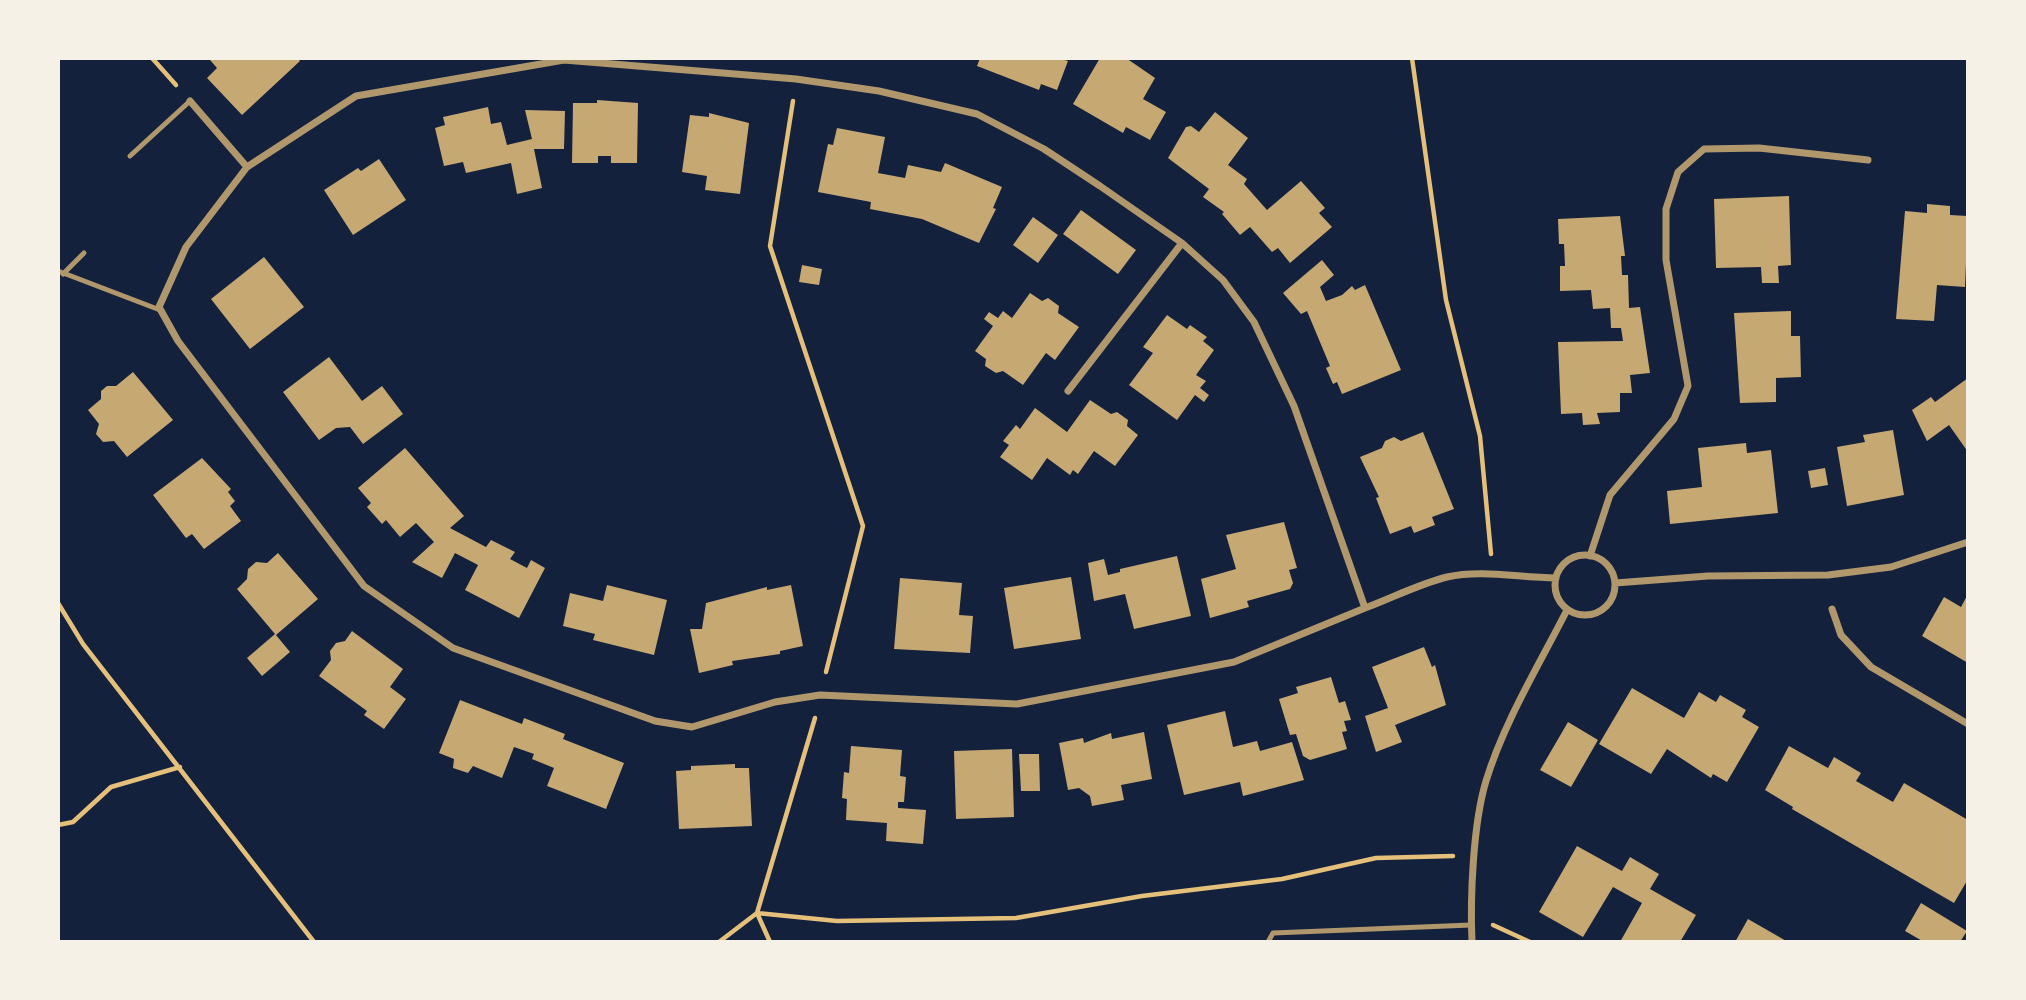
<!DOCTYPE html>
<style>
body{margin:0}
#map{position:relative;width:2026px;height:1000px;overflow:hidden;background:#14213d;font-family:"Sofia Sans Condensed",sans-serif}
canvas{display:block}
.frame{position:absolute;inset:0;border:60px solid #f6f1e7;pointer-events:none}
</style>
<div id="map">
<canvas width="2026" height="1000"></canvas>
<div class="frame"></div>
</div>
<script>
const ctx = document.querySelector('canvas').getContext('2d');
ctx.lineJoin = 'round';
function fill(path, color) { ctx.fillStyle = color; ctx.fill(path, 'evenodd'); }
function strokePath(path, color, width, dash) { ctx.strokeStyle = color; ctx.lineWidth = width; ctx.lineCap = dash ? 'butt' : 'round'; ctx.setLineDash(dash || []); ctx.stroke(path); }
fill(new Path2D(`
 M212,58H297L300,61L242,115L207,78L217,68L210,60Z
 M980,58H1058L1068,61L1057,90L1041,84L1039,90L977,66Z
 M1100,58H1126L1155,78L1143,99L1166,112L1150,140L1126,127L1123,133L1073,104Z
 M597,100L638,103L637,163H611V156H598V163H572L573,103H597Z
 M488,107L491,124L501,122L507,145L532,139L525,110L565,111L564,149H534L542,188L517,194L511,163L466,173L463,162L444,166L435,128L445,125L443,117Z
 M1215,112L1248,138L1228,165L1247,179L1244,184L1267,210L1301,181L1325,208L1319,213L1332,227L1290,263L1278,248L1272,252L1250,227L1240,235L1222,214L1224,212L1203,197L1209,189L1168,158L1186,127L1191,126L1199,132Z
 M709,113L749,123L740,194L705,190L707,176L682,172L690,115L709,117Z
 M837,128L885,137L878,173L905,178L908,165L941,172L945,163L1002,187L993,208L996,209L979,243L922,219L870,209L871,202L818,192L828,144L833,145Z
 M379,159L406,200L353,235L324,190L358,168L361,171Z
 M1789,196L1791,265L1778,266L1779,283H1762L1761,267L1716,268L1714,199Z
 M1927,204L1950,206V215L1968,216L1965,287L1937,285L1934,321L1896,319L1905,211L1927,213Z
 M1081,210L1136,250L1118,274L1063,234Z
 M1620,216L1625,256H1621L1622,275H1628L1629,308L1640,307L1650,373L1630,375L1632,393H1620V412L1597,413L1600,424L1583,425L1582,413L1561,414L1558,342L1623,341L1621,328H1611L1610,308L1593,309L1591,290L1560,291V266H1565L1564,244H1559L1558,219Z
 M1033,217L1058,235L1038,263L1013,245Z
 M264,257L304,307L250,349L211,299Z
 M1322,260L1334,275L1320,287L1326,301L1342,295L1352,286L1355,290L1365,285L1401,370L1342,394L1337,382L1333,384L1326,368L1330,366L1307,311L1301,314L1283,293Z
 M802,265L822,269L819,285L799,282Z
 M1030,293L1042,301L1048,298L1059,306L1058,313L1079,327L1055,360L1046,353L1023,385L1003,371L996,373L985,366L986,359L975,351L993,326L984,319L989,312L998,318L1003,311L1012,318Z
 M1791,311V336H1800L1801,377L1776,378V402L1740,403L1734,313Z
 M1167,315L1187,329L1190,325L1207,337L1203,341L1214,350L1196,375L1206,381L1200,388L1209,395L1204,402L1195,395L1177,420L1129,385L1153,353L1143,347Z
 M329,357L362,401L382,386L403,414L363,444L350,427L336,428L319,440L283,392Z
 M133,372L173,420L127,457L114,441L103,442L96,434L99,424L88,410L101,399V391L107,386H116Z
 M1968,378V452L1949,425L1927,441L1912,410L1931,397L1935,402Z
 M1090,400L1111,414L1117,412L1128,420L1127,426L1138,435L1115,466L1094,451L1078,474L1073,470L1070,475L1047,458L1032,480L1000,457L1009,445L1003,441L1016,425L1020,429L1035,408L1067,432Z
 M1893,430L1904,495L1847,506L1837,447L1865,442L1863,435Z
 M1423,432L1454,509L1432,517L1435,525L1414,533L1411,526L1390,534L1376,498L1379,497L1360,457L1382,448L1385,441L1394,437L1401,441Z
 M1746,443L1747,453L1771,450L1778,513L1670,524L1667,491L1702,487L1698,448Z
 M405,448L464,516L450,528L486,547L491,540L515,552L510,559L527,568L531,560L545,568L519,618L465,590L478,565L455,553L442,578L412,562L434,542L416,523L400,537L386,520L382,524L367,507L371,503L358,488Z
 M202,458L231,489L228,492L235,501L230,506L241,521L204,549L192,534L186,538L153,495Z
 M1825,468L1828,485L1811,488L1808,471Z
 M1284,522L1297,568L1289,570L1293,583L1290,589L1247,601L1249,607L1210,618L1201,579L1236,569L1226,535Z
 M278,553L318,599L276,635L290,652L262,676L247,658L275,634L237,589L247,579L248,569L256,562L267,563Z
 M1177,556L1191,616L1134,629L1125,594L1094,601L1088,563L1104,559L1108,575L1120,572V569Z
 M1071,577L1081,639L1014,649L1004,588Z
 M900,578L962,583L959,615L973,616L970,653L894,649Z
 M607,585L667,600L654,655L593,640L595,634L563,626L570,593L603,601Z
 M791,585L803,646L780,651V654L732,661L733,665L699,673L690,629H702L706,603L767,587V590Z
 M1968,594V663L1922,636L1944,597L1961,607Z
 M352,631L403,669L390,687L406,699L384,729L364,715L367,711L319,676L331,660L330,651L336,643L345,641Z
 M1424,647L1432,667L1435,665L1446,705L1395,725L1402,742L1376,752L1365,716L1388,708L1372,667Z
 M1331,677L1339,703L1345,701L1351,720L1344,721L1347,731L1342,732L1347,749L1310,760L1303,756L1296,734L1290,735L1279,699L1298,693L1296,687Z
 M1632,688L1684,718L1699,692L1716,702L1720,695L1746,710L1742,717L1759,727L1727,782L1713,774L1711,778L1667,749L1651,774L1599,744Z
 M460,700L522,724L524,718L565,734L563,739L624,763L606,809L547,786L554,768L532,759L534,754L514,747L502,778L473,766L468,773L453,768L454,759L439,753Z
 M1225,711L1233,747L1257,741L1260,751L1292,742L1304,780L1243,796L1240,782L1184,795L1167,725Z
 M1568,722L1598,740L1571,787L1540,770Z
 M1144,732L1152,779L1121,785L1124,800L1092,806L1090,796L1079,788L1068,790L1059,743L1083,738L1084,743L1111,733L1112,739Z
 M851,746L902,750L900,776L906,777L904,802H898V808L926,810L923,844L886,841L887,823L846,820L847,799L842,798L844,772L849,773Z
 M1789,746L1828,768L1834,757L1861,773L1856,781L1893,802L1904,783L1968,820V879L1954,903L1792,809L1793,807L1765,790Z
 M1012,749L1014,817L956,819L954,751Z
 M1019,754H1039L1040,791H1021Z
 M735,764V768H749L752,826L679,829L676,771L691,770V766Z
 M1577,846L1622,871L1630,857L1659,874L1650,889L1696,915L1680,942H1620L1642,903L1613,887L1583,937L1539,912Z
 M1921,903L1967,931L1960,942H1924L1905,931Z
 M1748,919L1788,942H1735Z`), '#c6a872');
strokePath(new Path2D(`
 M152,58L176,85
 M1412,58L1446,300L1480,436L1491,554
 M793,101L770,246L863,526L826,672
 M58,603L83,644L314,942
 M815,718L757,913L837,921L1016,918L1142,896L1282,879L1376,858L1453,856
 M58,825L73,822L111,787L180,767
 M1493,925L1530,942
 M719,942L757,913L770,942`), '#e5c07b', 4.5);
strokePath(new Path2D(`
 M130,156L190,101
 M58,271L160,310
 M63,274L84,253
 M1268,942L1273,933L1471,925`), '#b1986c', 5);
strokePath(new Path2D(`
 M190,101L247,167
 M1068,391L1182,243
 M1555 585a30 30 0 1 1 60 0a30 30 0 1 1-60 0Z
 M1590,556L1610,495L1674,419L1688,386L1666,260V209L1678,172L1704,149L1759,148L1868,160
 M1615,583L1708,576L1828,575L1891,567L1968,542
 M1365,608L1234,662L1017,704L820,695L775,702L692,727L655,721L453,648L364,586L178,341L159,307L186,247L247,167L356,96L564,60L796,79L879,91L977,114L1044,149L1100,186L1182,243L1223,280L1254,322L1294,406L1365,608C1392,598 1419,584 1447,577C1482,569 1520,578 1556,578
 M1832,609L1841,635L1871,667L1968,724
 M1472,942C1470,898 1473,824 1486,781C1504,722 1539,665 1567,610`), '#b1986c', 7);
</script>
